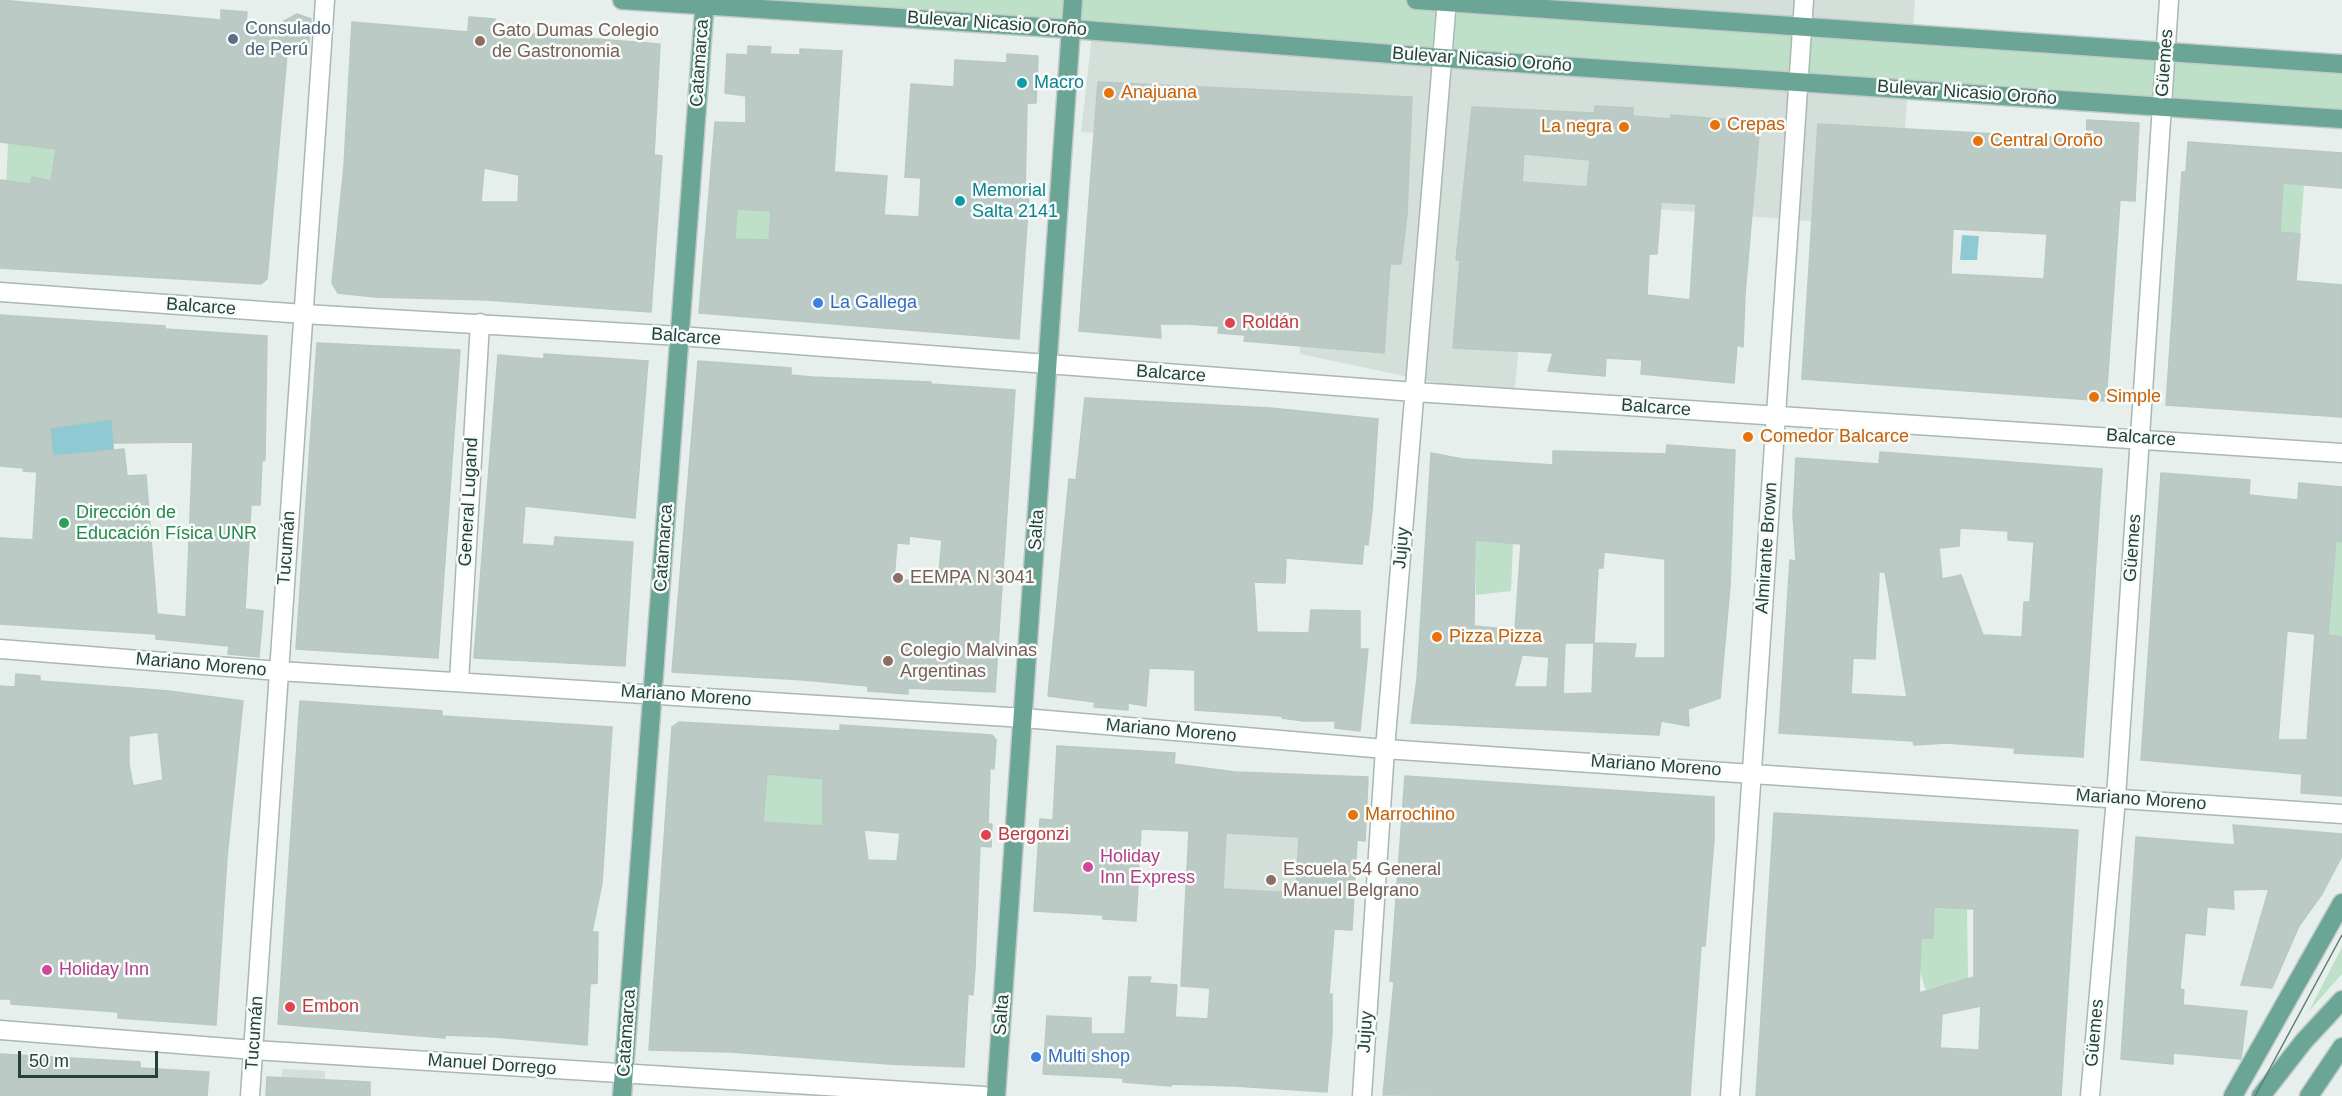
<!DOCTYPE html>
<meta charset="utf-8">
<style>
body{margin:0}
#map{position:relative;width:2342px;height:1096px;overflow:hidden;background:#e6efeb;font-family:Arial,sans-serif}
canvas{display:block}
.scale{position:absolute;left:18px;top:1051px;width:140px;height:27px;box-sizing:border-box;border:3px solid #24423a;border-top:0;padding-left:8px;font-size:18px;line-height:21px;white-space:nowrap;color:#24423a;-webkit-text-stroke:4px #f7fbf9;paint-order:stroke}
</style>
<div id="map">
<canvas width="2342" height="1096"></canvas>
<div class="scale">50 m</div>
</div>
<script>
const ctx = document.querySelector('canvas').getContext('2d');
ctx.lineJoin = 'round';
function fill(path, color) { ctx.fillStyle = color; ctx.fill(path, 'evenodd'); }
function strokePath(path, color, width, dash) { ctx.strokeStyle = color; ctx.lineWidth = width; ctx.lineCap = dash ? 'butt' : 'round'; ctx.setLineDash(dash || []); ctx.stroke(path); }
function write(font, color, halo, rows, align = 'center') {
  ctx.font = font + ' Arial,sans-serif'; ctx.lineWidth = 5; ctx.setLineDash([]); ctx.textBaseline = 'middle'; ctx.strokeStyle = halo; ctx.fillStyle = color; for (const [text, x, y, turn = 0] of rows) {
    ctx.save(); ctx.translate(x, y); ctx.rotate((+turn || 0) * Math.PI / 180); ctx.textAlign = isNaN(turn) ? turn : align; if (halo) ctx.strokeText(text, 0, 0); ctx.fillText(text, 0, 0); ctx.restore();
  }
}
fill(new Path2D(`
 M1096,0H1915L1897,228L1532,199L1514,399L1300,354L1312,145L1081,132Z
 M1189,831L1357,840L1352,930L1184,920Z
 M282,1069L325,1071V1081L370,1082L369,1096H281Z`), '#d4dfda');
fill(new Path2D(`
 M622,0H1416L2342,64V119Z
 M8,143L56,149L51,181L32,177L30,190L6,188Z
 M2283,183L2304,185L2300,234L2278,232Z
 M737,209L771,211L769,240L735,239Z
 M1475,540L1513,543L1511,591L1476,595Z
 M2336,541L2342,542V637L2328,635Z
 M767,774L823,779V826L763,822Z
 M1934,907L1967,908L1968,979L1926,990C1919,973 1919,956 1913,937L1933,938Z
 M2342,947V974L2309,1011Z`), '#bfe0c8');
fill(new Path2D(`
 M1962,235L1979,236L1977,260H1960Z
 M112,419L114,450L53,456L50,428Z`), '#8ec9d4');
const building = new Path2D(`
 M0,0L221,20V10L247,12L246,23L277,25L297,14L311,19L308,53L288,43L267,279L261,284L0,268V180L31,184L32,177L51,181L56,149L0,142Z
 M469,17L495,19L494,31L660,44L654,155L662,156L651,312L487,300L375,297L338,293L332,283L344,166L352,22L468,32ZM484,168L519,175L518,202H481Z
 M748,46L771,47L770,54L800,55V49L842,51L834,172L887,176L884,215L919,217L921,178L905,177L911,84L954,87L955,60L1007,63V54L1038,56L1036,103H1027L1025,195H1029L1019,339L699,313L715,122L746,123V96L725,93L727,54L748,55ZM737,209L771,211L769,240L735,239Z
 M1098,82L1412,97L1407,214L1401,264H1390L1384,353L1244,341L1245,335L1218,333L1219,326L1186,324H1160L1161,338L1079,331Z
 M1595,106L1633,108V116L1671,119V115L1760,122L1745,294L1743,347L1737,345L1734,383L1641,374L1642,360L1606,358L1605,376L1548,371L1553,353L1453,348L1460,260H1456L1472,107L1594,113ZM1524,154L1590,160L1587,187L1522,182ZM1661,202L1696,204L1690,300L1647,295L1649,254H1657Z
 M2087,120L2139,123L2135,201L2120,200L2106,401L1802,379L1818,124L2086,139ZM1953,229L2047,234L2044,279L1951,274Z
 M2188,142L2342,153V188L2283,183L2280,232L2300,234L2296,281L2342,285V417L2166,405L2182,172H2186Z
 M0,315L165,326V329L267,336L265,460L262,461L260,505H251L245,609L263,611L259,657L228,654L229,646L156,639V634L0,624V538L33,540L37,472L23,471L24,468L0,466ZM112,419L114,443L193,442L186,617L157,614L146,475L127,476L124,449L53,456L50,428Z
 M317,343L460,350L438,658L296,649Z
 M544,354L648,361L635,518L525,506L522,544L554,546L555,537L633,542L625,666L474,658L498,355L544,359Z
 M698,361L791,368V375L812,377L931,382V384L1015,390L995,692L908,688V694L868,691V686L804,680L672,672ZM909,536L942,540L938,583L894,579L897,543L909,544Z
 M1085,398L1270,408L1378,419L1372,511L1368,545L1364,544L1362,564L1286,558L1285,583L1254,582L1257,632L1309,633L1311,610L1360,611V649H1368L1360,731L1335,728V721H1303L1282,718V716L1195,710V670L1149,668L1146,706L1128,703V710L1094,707L1095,702L1048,696L1069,479L1076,480Z
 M1667,445L1735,450L1730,586L1720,698L1688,709L1689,726L1661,721L1659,735L1411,723L1417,679L1431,453L1462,459L1553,465V451L1666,454ZM1475,540L1521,544L1515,630L1474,626ZM1604,552L1665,559V658H1634L1636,644L1594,643L1598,568H1603ZM1565,643H1594L1592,693L1563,694ZM1522,655L1549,657L1547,687H1514Z
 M1880,452L2102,469L2083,757L2014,753L2015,748L1946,743L1914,745L1913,741L1779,733L1790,560L1796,561L1793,515L1796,458L1879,464ZM1960,528L2008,531V540L2034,542L2030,602H2024L2022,637L1983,635L1961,575L1942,579L1939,548L1959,546ZM1879,572H1885L1907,697L1851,694L1853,658L1875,659Z
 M2161,473L2250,480L2249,495L2298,500L2299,483L2342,487V542L2336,541L2328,635L2342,637V796L2301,793L2302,774L2141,760ZM2287,631L2315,634L2307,740H2278Z
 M16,674L40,676V681L169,691L243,701L227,857L216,1025L118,1018V1012L11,1004V999H0V686L15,687ZM158,732L163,780L133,786L129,765V736Z
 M300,701L442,711V716L612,727L602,883L592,932H598L597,983L590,984L587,1045L495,1037L445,1035V1038L278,1024Z
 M679,722L840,731V725L992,735L996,740L994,769L990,768L988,824H992L991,847L980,846L975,967L973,995L968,994L964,1067L889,1064L731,1052L649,1050L672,727ZM767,774L823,779V826L763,822ZM864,830L900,833L897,861L868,860Z
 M1057,746L1175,753L1174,764L1235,772L1368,777L1365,841L1357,840L1352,930L1334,929L1329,994H1332V1033L1327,1092L1235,1086L1171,1084V1086L1123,1082V1078L1043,1074L1047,1016L1091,1018V1034H1125L1129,977H1151L1149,983L1177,985L1175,1017L1208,1019L1210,988L1181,986L1189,831L1141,829L1136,921L1103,919V915L1034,911L1040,819L1053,820ZM1226,833L1299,837L1296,893L1223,889Z
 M1405,776L1714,797V840L1705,946H1701L1690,1096L1383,1095L1394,982L1390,981Z
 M1774,813L2078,830L2061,1096H1756ZM1934,907L1974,909V977L1919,993L1921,938H1933ZM1981,1006L1979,1050L1940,1048L1942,1014Z
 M2233,825L2342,834V856L2322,894L2299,926L2272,988L2241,985L2269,889L2233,890L2234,909L2207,907L2205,935L2185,933L2180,989L2184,990L2183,1005L2247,1011L2241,1059L2173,1053V1064L2121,1059L2136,837L2235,845Z
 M0,1054L140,1062V1068L209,1072L207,1096H0Z
 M267,1077L370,1082V1096H266Z`);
fill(building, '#bbcac4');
strokePath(building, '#b8c9c2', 1.5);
const minor = new Path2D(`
 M0,292L304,314L680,336L1415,392L2342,453
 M0,649L279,671L1024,718L1385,749L2342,814
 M459,681L480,323
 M0,1030L254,1050L984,1096
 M250,1096L325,0
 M1362,1096L1385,749L1447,0
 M1730,1096L1804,0
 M2090,1096L2116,798L2169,0`);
const major = new Path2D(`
 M622,0L1071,29L1443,58L2342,119
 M1416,0L2342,64
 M622,1096L705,0
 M996,1096L1073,0
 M2233,1096L2342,903
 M2261,1096L2304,1041L2342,1000
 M2309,1096L2342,1047`);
strokePath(minor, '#a8b8b2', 21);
strokePath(major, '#c2cac8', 21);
strokePath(minor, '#fff', 18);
strokePath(major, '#6aa596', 18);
strokePath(new Path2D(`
 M2255,1096L2342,935`), '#5f7d75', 1.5);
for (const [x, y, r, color] of [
 [233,39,6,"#5c6f8a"],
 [480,41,6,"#8d6e63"],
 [1022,83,6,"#0f9aa8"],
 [1109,93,6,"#e8710a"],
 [1715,125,6,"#e8710a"],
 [1624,127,6,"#e8710a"],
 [1978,141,6,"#e8710a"],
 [960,201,6,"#0f9aa8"],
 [818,303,6,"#3f7fe0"],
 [1230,323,6,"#e0444e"],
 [2094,397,6,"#e8710a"],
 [1748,437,6,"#e8710a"],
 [64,523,6,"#2e9e5b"],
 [898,578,6,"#8d6e63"],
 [1437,637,6,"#e8710a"],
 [888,661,6,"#8d6e63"],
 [1353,815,6,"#e8710a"],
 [986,835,6,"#e0444e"],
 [1088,867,6,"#d1479c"],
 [1271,880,6,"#8d6e63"],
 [47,970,6,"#d1479c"],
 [290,1007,6,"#e0444e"],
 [1036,1057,6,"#3f7fe0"]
]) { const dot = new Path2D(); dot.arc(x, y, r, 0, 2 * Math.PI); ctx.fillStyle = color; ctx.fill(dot); strokePath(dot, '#f7fbf9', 2); }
write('18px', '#24423a', '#f7fbf9', [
 ["Bulevar Nicasio Oroño",997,24,4],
 ["Bulevar Nicasio Oroño",1482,60,4],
 ["Catamarca",700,63,-86],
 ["Güemes",2165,63,-86],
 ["Bulevar Nicasio Oroño",1967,93,4],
 ["Balcarce",201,307,4],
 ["Balcarce",686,337,4],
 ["Balcarce",1171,374,4],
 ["Balcarce",1656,408,4],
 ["Balcarce",2141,438,4],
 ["General Lugand",469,502,-87],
 ["Salta",1037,530,-86],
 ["Tucumán",287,548,-86],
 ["Catamarca",664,548,-86],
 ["Jujuy",1402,548,-85],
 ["Almirante Brown",1767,548,-86],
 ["Güemes",2133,548,-86],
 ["Mariano Moreno",201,665,5],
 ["Mariano Moreno",686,696,4],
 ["Mariano Moreno",1171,731,5],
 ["Mariano Moreno",1656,766,4],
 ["Mariano Moreno",2141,800,4],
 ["Salta",1002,1015,-86],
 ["Jujuy",1366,1032,-86],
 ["Tucumán",255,1033,-86],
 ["Catamarca",627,1033,-86],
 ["Güemes",2095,1033,-85],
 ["Manuel Dorrego",492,1065,4]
]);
write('18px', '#4e5e75', '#f7fbf9', [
 ["Consulado",245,29],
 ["de Perú",245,50]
], 'left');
write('18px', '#785e54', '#f7fbf9', [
 ["Gato Dumas Colegio",492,31],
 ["de Gastronomia",492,52],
 ["EEMPA N 3041",910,578],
 ["Colegio Malvinas",900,651],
 ["Argentinas",900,672],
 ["Escuela 54 General",1283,870],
 ["Manuel Belgrano",1283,891]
], 'left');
write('18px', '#0d838f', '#f7fbf9', [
 ["Macro",1034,83],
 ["Memorial",972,191],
 ["Salta 2141",972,212]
], 'left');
write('18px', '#c56008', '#f7fbf9', [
 ["Anajuana",1121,93],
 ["Crepas",1727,125],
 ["La negra",1612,127,"right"],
 ["Central Oroño",1990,141],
 ["Simple",2106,397],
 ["Comedor Balcarce",1760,437],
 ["Pizza Pizza",1449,637],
 ["Marrochino",1365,815]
], 'left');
write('18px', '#366cbe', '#f7fbf9', [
 ["La Gallega",830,303],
 ["Multi shop",1048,1057]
], 'left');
write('18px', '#be3a42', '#f7fbf9', [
 ["Roldán",1242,323],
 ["Bergonzi",998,835],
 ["Embon",302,1007]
], 'left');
write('18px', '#27864d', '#f7fbf9', [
 ["Dirección de",76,513],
 ["Educación Física UNR",76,534]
], 'left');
write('18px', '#b23c85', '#f7fbf9', [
 ["Holiday",1100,857],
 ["Inn Express",1100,878],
 ["Holiday Inn",59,970]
], 'left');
</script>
